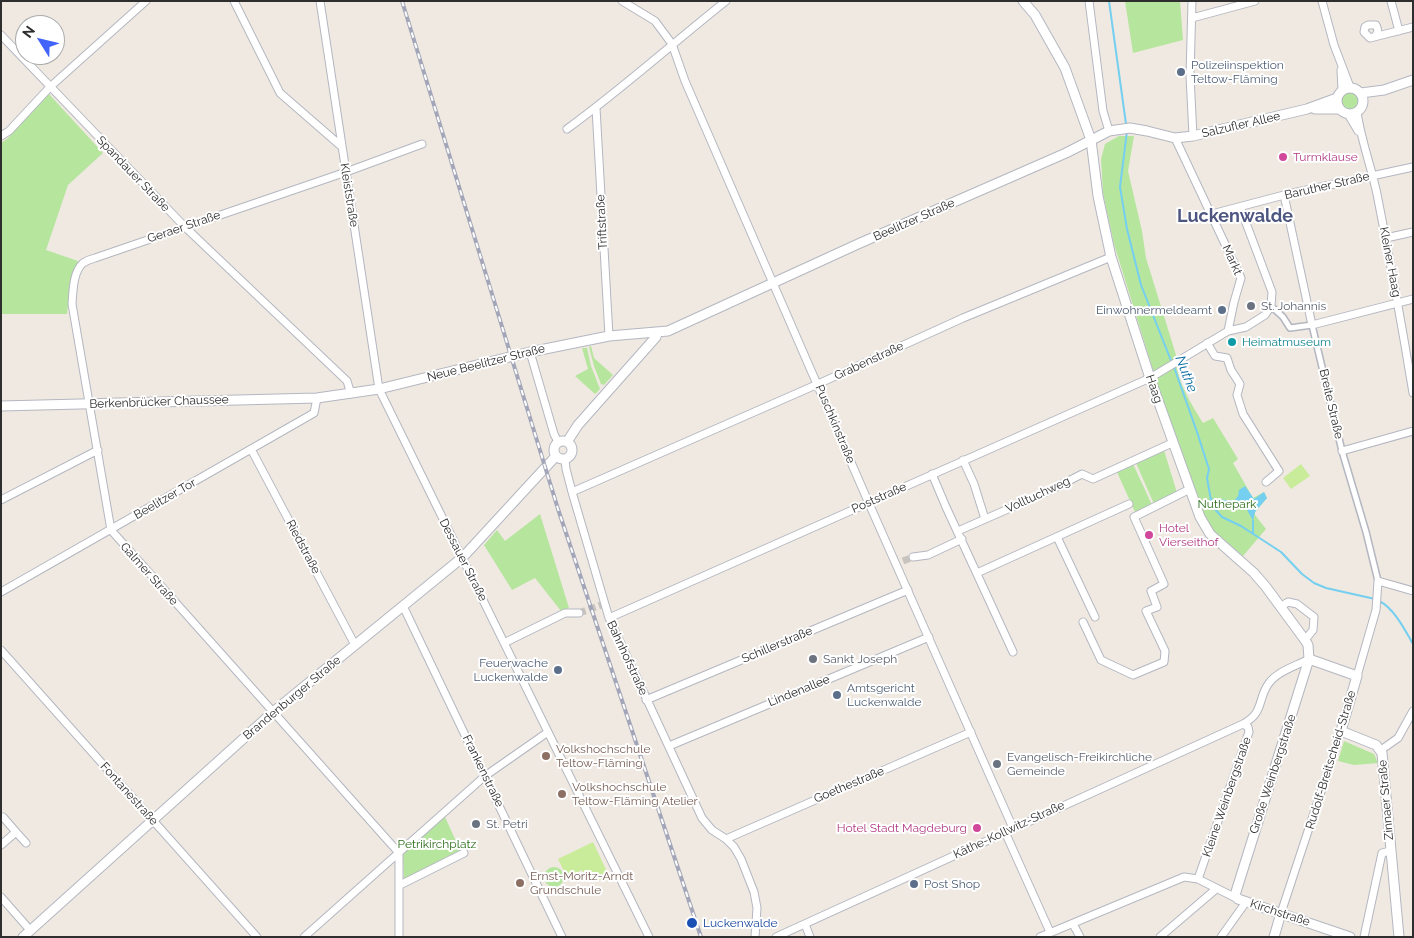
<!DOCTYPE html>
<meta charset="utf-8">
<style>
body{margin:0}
#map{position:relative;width:1414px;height:938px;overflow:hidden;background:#efe9e1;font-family:Raleway,sans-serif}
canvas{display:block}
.frame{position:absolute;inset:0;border:2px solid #2e2e2e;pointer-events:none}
.north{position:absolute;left:15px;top:15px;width:50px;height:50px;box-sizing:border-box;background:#fff;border:1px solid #ababab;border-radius:50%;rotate:306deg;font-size:14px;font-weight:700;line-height:20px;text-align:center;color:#2e2e2e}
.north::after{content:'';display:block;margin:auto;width:18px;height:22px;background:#4264fb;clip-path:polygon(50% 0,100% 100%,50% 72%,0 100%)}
</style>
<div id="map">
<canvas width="1414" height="938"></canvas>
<div class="frame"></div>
<div class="north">N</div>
</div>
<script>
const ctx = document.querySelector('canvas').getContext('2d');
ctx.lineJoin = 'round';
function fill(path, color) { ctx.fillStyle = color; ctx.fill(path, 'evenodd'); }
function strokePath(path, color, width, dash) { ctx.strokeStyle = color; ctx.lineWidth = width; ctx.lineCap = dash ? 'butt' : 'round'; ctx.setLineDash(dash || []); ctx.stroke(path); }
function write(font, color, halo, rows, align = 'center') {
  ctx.font = font + ' Raleway,sans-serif'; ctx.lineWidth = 4; ctx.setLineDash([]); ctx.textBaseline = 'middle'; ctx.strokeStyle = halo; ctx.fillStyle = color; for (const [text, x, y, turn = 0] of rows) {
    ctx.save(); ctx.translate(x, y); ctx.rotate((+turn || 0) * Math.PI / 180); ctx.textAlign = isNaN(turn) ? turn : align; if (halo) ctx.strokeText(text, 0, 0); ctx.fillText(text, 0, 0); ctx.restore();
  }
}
fill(new Path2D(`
 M1125,1H1180L1183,40L1133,53Z
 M1340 101a10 10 0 1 1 20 0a10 10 0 1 1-20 0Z
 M48,93L103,153L68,185L46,250L78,261L70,285L67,314H1V143L8,138Z
 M1119,136H1134L1128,171L1142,231L1146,258L1176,355C1174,377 1192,405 1203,423L1213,418L1238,459L1233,463L1253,498L1264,492L1267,498L1255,512V515L1266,529L1243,556L1213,530L1202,511L1191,477L1175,441L1114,244L1103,193L1101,159L1105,144Z
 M591,346L594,358L613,375L604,385L601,384L594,366L589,347Z
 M582,348H587L591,366L600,389L595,394L575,376L588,369Z
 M1164,450L1177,493L1154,504L1136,463Z
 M1133,464L1152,505L1135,512L1117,472Z
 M540,514L569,608L561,611L535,578L512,590L484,545L497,530L505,541Z
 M1344,741L1374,754L1378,763L1354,765L1338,761Z
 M445,817L460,850L404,879L403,853Z
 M544 877a10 10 0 1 1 20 0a10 10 0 1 1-20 0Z`), '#b6e59e');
fill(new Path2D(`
 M1301,464L1310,476L1291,489L1283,478Z
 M593,842L610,878L601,880L592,879L589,880L586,879L582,870L567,877L558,859Z`), '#c9ec9a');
fill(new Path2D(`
 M1245,486L1254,499L1264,492L1267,498L1255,512L1253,521L1245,506L1227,504L1210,498L1234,501L1238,496L1239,490Z`), '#75cff0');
strokePath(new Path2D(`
 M1109,1L1126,124
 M1127,131L1120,187L1127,229L1141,285L1172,363
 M1174,367L1197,432L1209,469L1207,478L1212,506L1222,517L1241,526L1281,552L1302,574L1314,583L1326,588L1375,599
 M1253,521V534
 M1379,601C1394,608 1405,630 1413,644`), '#75cff0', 2);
strokePath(new Path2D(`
 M903,561L913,557
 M579,613L604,604`), '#c8c4bd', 7, [7, 3.5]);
const pedestrian = new Path2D(`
 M1271,306L1283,317L1290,328L1312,325L1342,451L1366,532L1378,581`);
const minor = new Path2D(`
 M234,1L280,93L341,146
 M320,1L379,389L649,937
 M622,1L655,21L672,44L685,81L867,499L1013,828
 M1089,1L1103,111L1109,131
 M1192,1L1190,76L1193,136
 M1322,1L1334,45L1350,87
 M1391,1L1399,31
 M1192,18L1255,1
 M1,35L185,227L347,381L351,394
 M1374,37C1378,33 1379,31 1376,25H1368L1365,27L1364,32L1370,38L1374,37L1413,27
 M1341,70L1342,90
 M596,108L609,336
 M1357,112C1361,140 1371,166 1377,194C1390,260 1402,326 1413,393
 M1348,114L1358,131
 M567,129C622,89 673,43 726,1
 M1,136L9,131L50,87L146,1
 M1175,138L1241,278L1234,302L1228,331
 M1284,195L1312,325L1413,299
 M1212,214L1284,195L1413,167
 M1386,238L1413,232
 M1207,343L1215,356L1227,358L1231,370L1240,384L1237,395L1243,414L1279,471L1266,482
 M530,352L554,434L558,442
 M251,449L355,645
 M1342,451L1413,431
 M565,459L566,469L572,492L609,618L702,818L712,830L726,839L734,847L741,859L754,892L757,908L755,937
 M963,460L974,484L985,519
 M932,474L946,507L1013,652
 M572,492L818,384L963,318L1111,257
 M1,500L98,450
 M958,531L1049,491L1082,474L1093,479L1172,443
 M1057,537L1095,617
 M913,557L928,555L962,539
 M977,573L1129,504
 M1,592L314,413L317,398
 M403,606L562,937
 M1280,607L1288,602L1297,604L1314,617L1313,630L1305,640
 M609,618L1150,378L1228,331L1246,327L1265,315L1271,306L1272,292L1240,207
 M1083,622L1101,660L1133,675L1164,662L1165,651L1146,611L1157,607L1151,591L1164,584L1134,517L1190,489
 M504,643L565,613H579
 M1,650L257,937
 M1357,676L1376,610L1378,581L1413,591
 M646,700L908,590
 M669,746L929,637
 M1381,750L1398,738L1413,711
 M16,832L26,843
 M1005,832L1050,932
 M726,839L971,732
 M1,845L16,832L3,817
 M1198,879L1249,732L1248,727L1243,724
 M400,885L464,853
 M1,897L30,930
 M1281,913L1341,731
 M805,924L810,937
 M1073,924L1080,937
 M304,937L485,776L548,732
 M399,937V853L111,530L72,304C73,291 73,272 83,263C86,261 91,259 95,258L346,172L422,144
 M776,937L1243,724C1265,712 1257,699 1269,683C1278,671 1296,666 1309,659
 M1040,937L1184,877L1198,879L1238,899
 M1160,937L1216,889
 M1221,937L1246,902
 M1364,937L1382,853L1390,851`);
const tertiary = new Path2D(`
 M1023,1L1035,15L1065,68L1091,140
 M554 450a9 9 0 1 1 18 0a9 9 0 1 1-18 0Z
 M567,442L578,425L656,337L657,333
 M23,937L273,712L463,557L556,456
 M1274,937L1281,913`);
const secondary = new Path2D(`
 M1337 101a13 13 0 1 1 26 0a13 13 0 1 1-26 0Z
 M1361,93L1384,90L1413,80
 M1315,109H1339
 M1091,140L1098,196L1111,257L1150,378L1200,517L1210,534L1254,573L1266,587L1305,640L1308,645L1309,659L1235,895L1238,899L1350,937
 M1,406L317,398L379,389L530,352L609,336L668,331L858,244L1066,153L1109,131L1130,128L1147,131L1175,138L1193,136L1307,109L1337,98
 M1309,659L1357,676L1341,731L1376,745L1382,753L1399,937`);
strokePath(pedestrian, '#b4b7c1', 8);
strokePath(minor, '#b4b7c1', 9);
strokePath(tertiary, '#b4b7c1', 11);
strokePath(secondary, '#b4b7c1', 11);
strokePath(pedestrian, '#fff', 5);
strokePath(minor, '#fff', 7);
strokePath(tertiary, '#fff', 9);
strokePath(secondary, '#fff', 9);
const rail = new Path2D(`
 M402,1L558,509L701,937`);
strokePath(rail, '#a3a6b8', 4);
strokePath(rail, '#fff', 2, [5.5]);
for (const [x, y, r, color] of [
 [1181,72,5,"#5c6f8a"],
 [1283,157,5,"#d1479c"],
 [1251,306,5,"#6b7280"],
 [1222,310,5,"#5c6f8a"],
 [1232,342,5,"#0f9aa8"],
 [1149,535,5,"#d1479c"],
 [813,659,5,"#6b7280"],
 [558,670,5,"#5c6f8a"],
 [837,695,5,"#5c6f8a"],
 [546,756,5,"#8d6e63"],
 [997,764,5,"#6b7280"],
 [562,794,5,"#8d6e63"],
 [476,824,5,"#6b7280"],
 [977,828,5,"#d1479c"],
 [520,883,5,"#8d6e63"],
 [914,884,5,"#5c6f8a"],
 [692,923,6,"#1a4fb4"]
]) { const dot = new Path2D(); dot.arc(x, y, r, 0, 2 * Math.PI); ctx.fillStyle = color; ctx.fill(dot); strokePath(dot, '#fff', 2); }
write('12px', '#4e5e75', '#fff', [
 ["Polizeiinspektion",1191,65],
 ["Teltow-Fläming",1191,79],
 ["Einwohnermeldeamt",1212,310,"right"],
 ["Feuerwache",548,663,"right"],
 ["Luckenwalde",548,677,"right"],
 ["Amtsgericht",847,688],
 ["Luckenwalde",847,702],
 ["Post Shop",924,884]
], 'left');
write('12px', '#2e2e2e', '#fff', [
 ["Salzufler Allee",1241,125,-13],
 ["Spandauer Straße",133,174,46],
 ["Baruther Straße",1327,186,-13],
 ["Kleiststraße",349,195,81],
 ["Beelitzer Straße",914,220,-24],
 ["Triftstraße",602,222,-93],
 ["Geraer Straße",184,227,-19],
 ["Markt",1232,260,66],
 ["Kleiner Haag",1390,262,79],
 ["Grabenstraße",869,361,-25],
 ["Neue Beelitzer Straße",486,363,-14],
 ["Haag",1154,389,71],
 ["Berkenbrücker Chaussee",159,402,-2],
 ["Breite Straße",1331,404,77],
 ["Puschkinstraße",835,424,67],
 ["Volltuchweg",1038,495,-25],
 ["Poststraße",879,498,-24],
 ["Beelitzer Tor",165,499,-30],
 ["Riedstraße",303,547,62],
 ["Dessauer Straße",463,560,63],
 ["Galmer Straße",149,574,48],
 ["Schillerstraße",777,645,-23],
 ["Bahnhofstraße",627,658,65],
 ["Lindenallee",799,691,-22],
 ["Brandenburger Straße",292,698,-40],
 ["Rudolf-Breitscheid-Straße",1331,760,-73],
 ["Frankenstraße",483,771,64],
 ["Große Weinbergstraße",1273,774,-72],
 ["Goethestraße",849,785,-23],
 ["Fontanestraße",129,794,48],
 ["Kleine Weinbergstraße",1227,797,-71],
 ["Zinnaer Straße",1386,800,-95],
 ["Käthe-Kollwitz-Straße",1009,830,-25],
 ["Kirchstraße",1280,913,18]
]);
write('12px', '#b23c85', '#fff', [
 ["Turmklause",1293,157],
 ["Hotel",1159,528],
 ["Vierseithof",1159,542],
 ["Hotel Stadt Magdeburg",967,828,"right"]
], 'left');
write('12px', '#5b616d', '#fff', [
 ["St. Johannis",1261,306],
 ["Sankt Joseph",823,659],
 ["Evangelisch-Freikirchliche",1007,757],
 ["Gemeinde",1007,771],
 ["St. Petri",486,824]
], 'left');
write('12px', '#0d838f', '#fff', [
 ["Heimatmuseum",1242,342]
], 'left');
write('12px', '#2c6e1b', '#fff', [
 ["Nuthepark",1227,504],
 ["Petrikirchplatz",437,844]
]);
write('12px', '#785e54', '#fff', [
 ["Volkshochschule",556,749],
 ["Teltow-Fläming",556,763],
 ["Volkshochschule",572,787],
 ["Teltow-Fläming Atelier",572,801],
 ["Ernst-Moritz-Arndt",530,876],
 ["Grundschule",530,890]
], 'left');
write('12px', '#164399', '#fff', [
 ["Luckenwalde",703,923]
], 'left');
write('italic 14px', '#0d6fa3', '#fff', [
 ["Nuthe",1186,374,69]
]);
write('bold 18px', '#4d5680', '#fff', [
 ["Luckenwalde",1235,217]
]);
</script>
